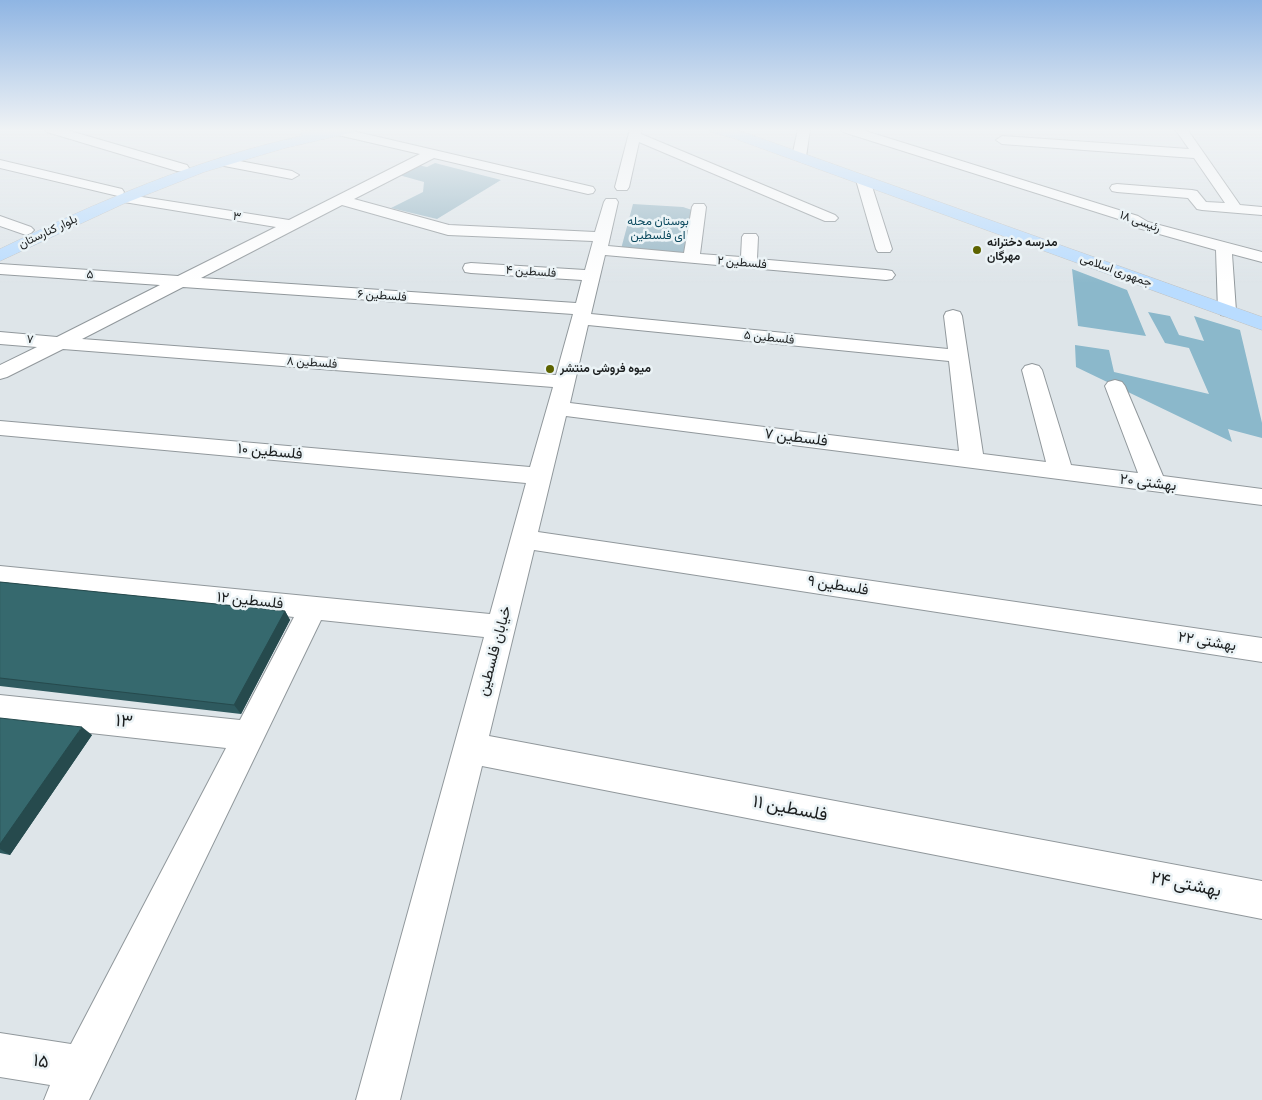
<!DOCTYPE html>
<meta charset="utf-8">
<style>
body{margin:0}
canvas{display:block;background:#dee5e9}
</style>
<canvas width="1262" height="1100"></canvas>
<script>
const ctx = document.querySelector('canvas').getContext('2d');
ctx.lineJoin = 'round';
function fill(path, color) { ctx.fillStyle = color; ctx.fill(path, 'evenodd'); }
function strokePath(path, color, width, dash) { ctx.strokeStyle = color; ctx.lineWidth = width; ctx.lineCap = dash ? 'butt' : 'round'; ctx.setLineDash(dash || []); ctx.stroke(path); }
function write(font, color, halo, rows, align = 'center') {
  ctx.font = font + ' Signika,Vazirmatn,sans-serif'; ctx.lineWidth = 5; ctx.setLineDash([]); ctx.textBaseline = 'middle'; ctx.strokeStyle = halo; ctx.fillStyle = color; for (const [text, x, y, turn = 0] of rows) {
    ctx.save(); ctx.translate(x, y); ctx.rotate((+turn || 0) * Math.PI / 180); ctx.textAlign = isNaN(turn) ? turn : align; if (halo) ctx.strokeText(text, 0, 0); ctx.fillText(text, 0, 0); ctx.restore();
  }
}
fill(new Path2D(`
 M435,163L501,180L437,219L391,208L423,192L424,182L399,175L417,165L427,167Z
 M633,204L683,207L692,210L684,255L621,249Z`), '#99b8c6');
fill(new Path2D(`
 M1072,269L1127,290L1146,336L1078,326Z
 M1148,312L1170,316L1179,335L1204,341L1194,316L1240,330L1262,423V438L1228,429L1232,442L1076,367L1075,345L1109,350L1114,372L1209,394L1189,348L1165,343Z`), '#8bb8cb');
const minor = new Path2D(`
 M45,129H63L187,165L189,168L187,171H177L47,132Z
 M338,129H344L593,187L595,190L593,193L588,194L434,158L354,199L449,225L595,232L604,202L606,199H616L618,202L608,246L684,253L692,207L694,204H704L706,207L700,254L741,257L742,237L744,234H756L758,237L757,259L886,270L892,271L895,275L892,279L886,280L605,255L591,314L948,349L944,316L946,312L953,310L960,312L962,316L983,454L1046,462L1022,370L1025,366L1032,364L1039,366L1042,370L1071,465L1138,473L1105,386L1108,382L1115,380L1122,382L1125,386L1163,476L1262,489V505L566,416L538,532L1262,638V662L534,550L489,736L1262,881V919L482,766L400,1100H356L484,637L321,620L89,1100H44L50,1085L0,1077V1033L71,1044L226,748L0,723V695L240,720L294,617L0,586V566L490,614L526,483L0,435V421L530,467L553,387L63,349L7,377L0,379V365L37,347L0,344V332L57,337L160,285L0,274V264L178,276L276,227L124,202L119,201L117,198L118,196L0,168V160L122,189L124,192L123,194L289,220L420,154L338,135L336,132ZM342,205L448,235L593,241L585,270L471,263L465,264L463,268L465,272L471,273L582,280L576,303L201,278ZM183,287L573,314L556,375L82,339ZM588,325L949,361L959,451L570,403Z
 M630,129H642L641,134L835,215L838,218L835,221H825L639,142L629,187L627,190H617L615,187Z
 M798,129H810L806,157L799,161L792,157Z
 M841,129H859L1138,216L1148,222L1262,252V262L1232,254L1236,311L1233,315L1227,316L1221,315L1218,311L1216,250L1138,228L1128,222L843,132Z
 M1175,129H1187L1240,205L1262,207V215L1202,210L1197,209L1188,198L1117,192L1112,191L1110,188L1112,185L1117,184L1192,190L1197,191L1206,202L1225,203L1194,158L1002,144L996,140L1002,136L1189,149Z
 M224,158L292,171L299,175L292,179L219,165L217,162L219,159Z
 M863,176L870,180L892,249L890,252H878L876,249L856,180Z
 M0,216L31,227L34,230L31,233L26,235L0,226Z`);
const major = new Path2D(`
 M356,129L354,132L285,148L204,172L123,204L0,261V249C97,202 196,159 302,136L301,134L302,131Z
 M709,129H729L743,132L1262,317V330L733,138L711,132Z`);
strokePath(minor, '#91989c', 2);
strokePath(major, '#bfc0c0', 1);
fill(minor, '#fff');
fill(major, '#b9dcff');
fill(new Path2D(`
 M0,582L285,611L290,620L241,714L0,686Z
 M0,718L92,735L10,855L0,853Z`), '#2e5a5f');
fill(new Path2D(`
 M285,611L290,620L241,714L234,705Z
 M82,727L92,735L10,855L0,849V844Z`), '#264a4d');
const building = new Path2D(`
 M0,582L285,611L234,705L0,678Z
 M0,718L82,727L0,844Z`);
fill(building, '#36696e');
strokePath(building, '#264a4d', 1);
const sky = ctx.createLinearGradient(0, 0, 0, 283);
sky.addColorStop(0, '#8fb5e3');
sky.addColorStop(0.46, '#f0f3f5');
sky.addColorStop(1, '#f0f3f500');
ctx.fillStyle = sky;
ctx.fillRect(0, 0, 1262, 283);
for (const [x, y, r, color] of [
 [977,250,5,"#5d6300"],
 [550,369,5,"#5d6300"]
]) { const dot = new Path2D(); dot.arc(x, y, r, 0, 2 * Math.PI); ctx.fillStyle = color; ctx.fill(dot); strokePath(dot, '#ebf3f6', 2); }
write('12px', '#1b1e1f', '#ebf3f6', [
 ["۳",237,217,9],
 ["رئیسی ۱۸",1140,222,20],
 ["بلوار کنارستان",48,232,-25],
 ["فلسطین ۲",742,263,5],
 ["جمهوری اسلامی",1116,271,20],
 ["فلسطین ۴",531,272,4],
 ["۵",90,275,4],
 ["فلسطین ۶",382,296,4],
 ["فلسطین ۵",769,338,6],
 ["۷",30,340,5],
 ["فلسطین ۸",312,363,4]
]);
write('12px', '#0c4a5f', '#ebf3f6', [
 ["بوستان محله",658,222],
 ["ای فلسطین",658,236]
]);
write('bold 12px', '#1b1e1f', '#ebf3f6', [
 ["مدرسه دخترانه",987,243],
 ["مهرگان",987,257],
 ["میوه فروشی منتشر",560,369]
], 'left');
write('15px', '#1b1e1f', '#ebf3f6', [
 ["فلسطین ۷",796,438,7],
 ["فلسطین ۱۰",270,452,5],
 ["بهشتی ۲۰",1148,483,7],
 ["فلسطین ۹",838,586,9],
 ["فلسطین ۱۲",250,601,6],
 ["بهشتی ۲۲",1207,642,9],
 ["خیابان فلسطین",495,651,-75]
]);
write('18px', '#1b1e1f', '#ebf3f6', [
 ["۱۳",124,722,6],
 ["فلسطین ۱۱",790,809,11],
 ["بهشتی ۲۴",1186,885,11],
 ["۱۵",41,1062,9]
]);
</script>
